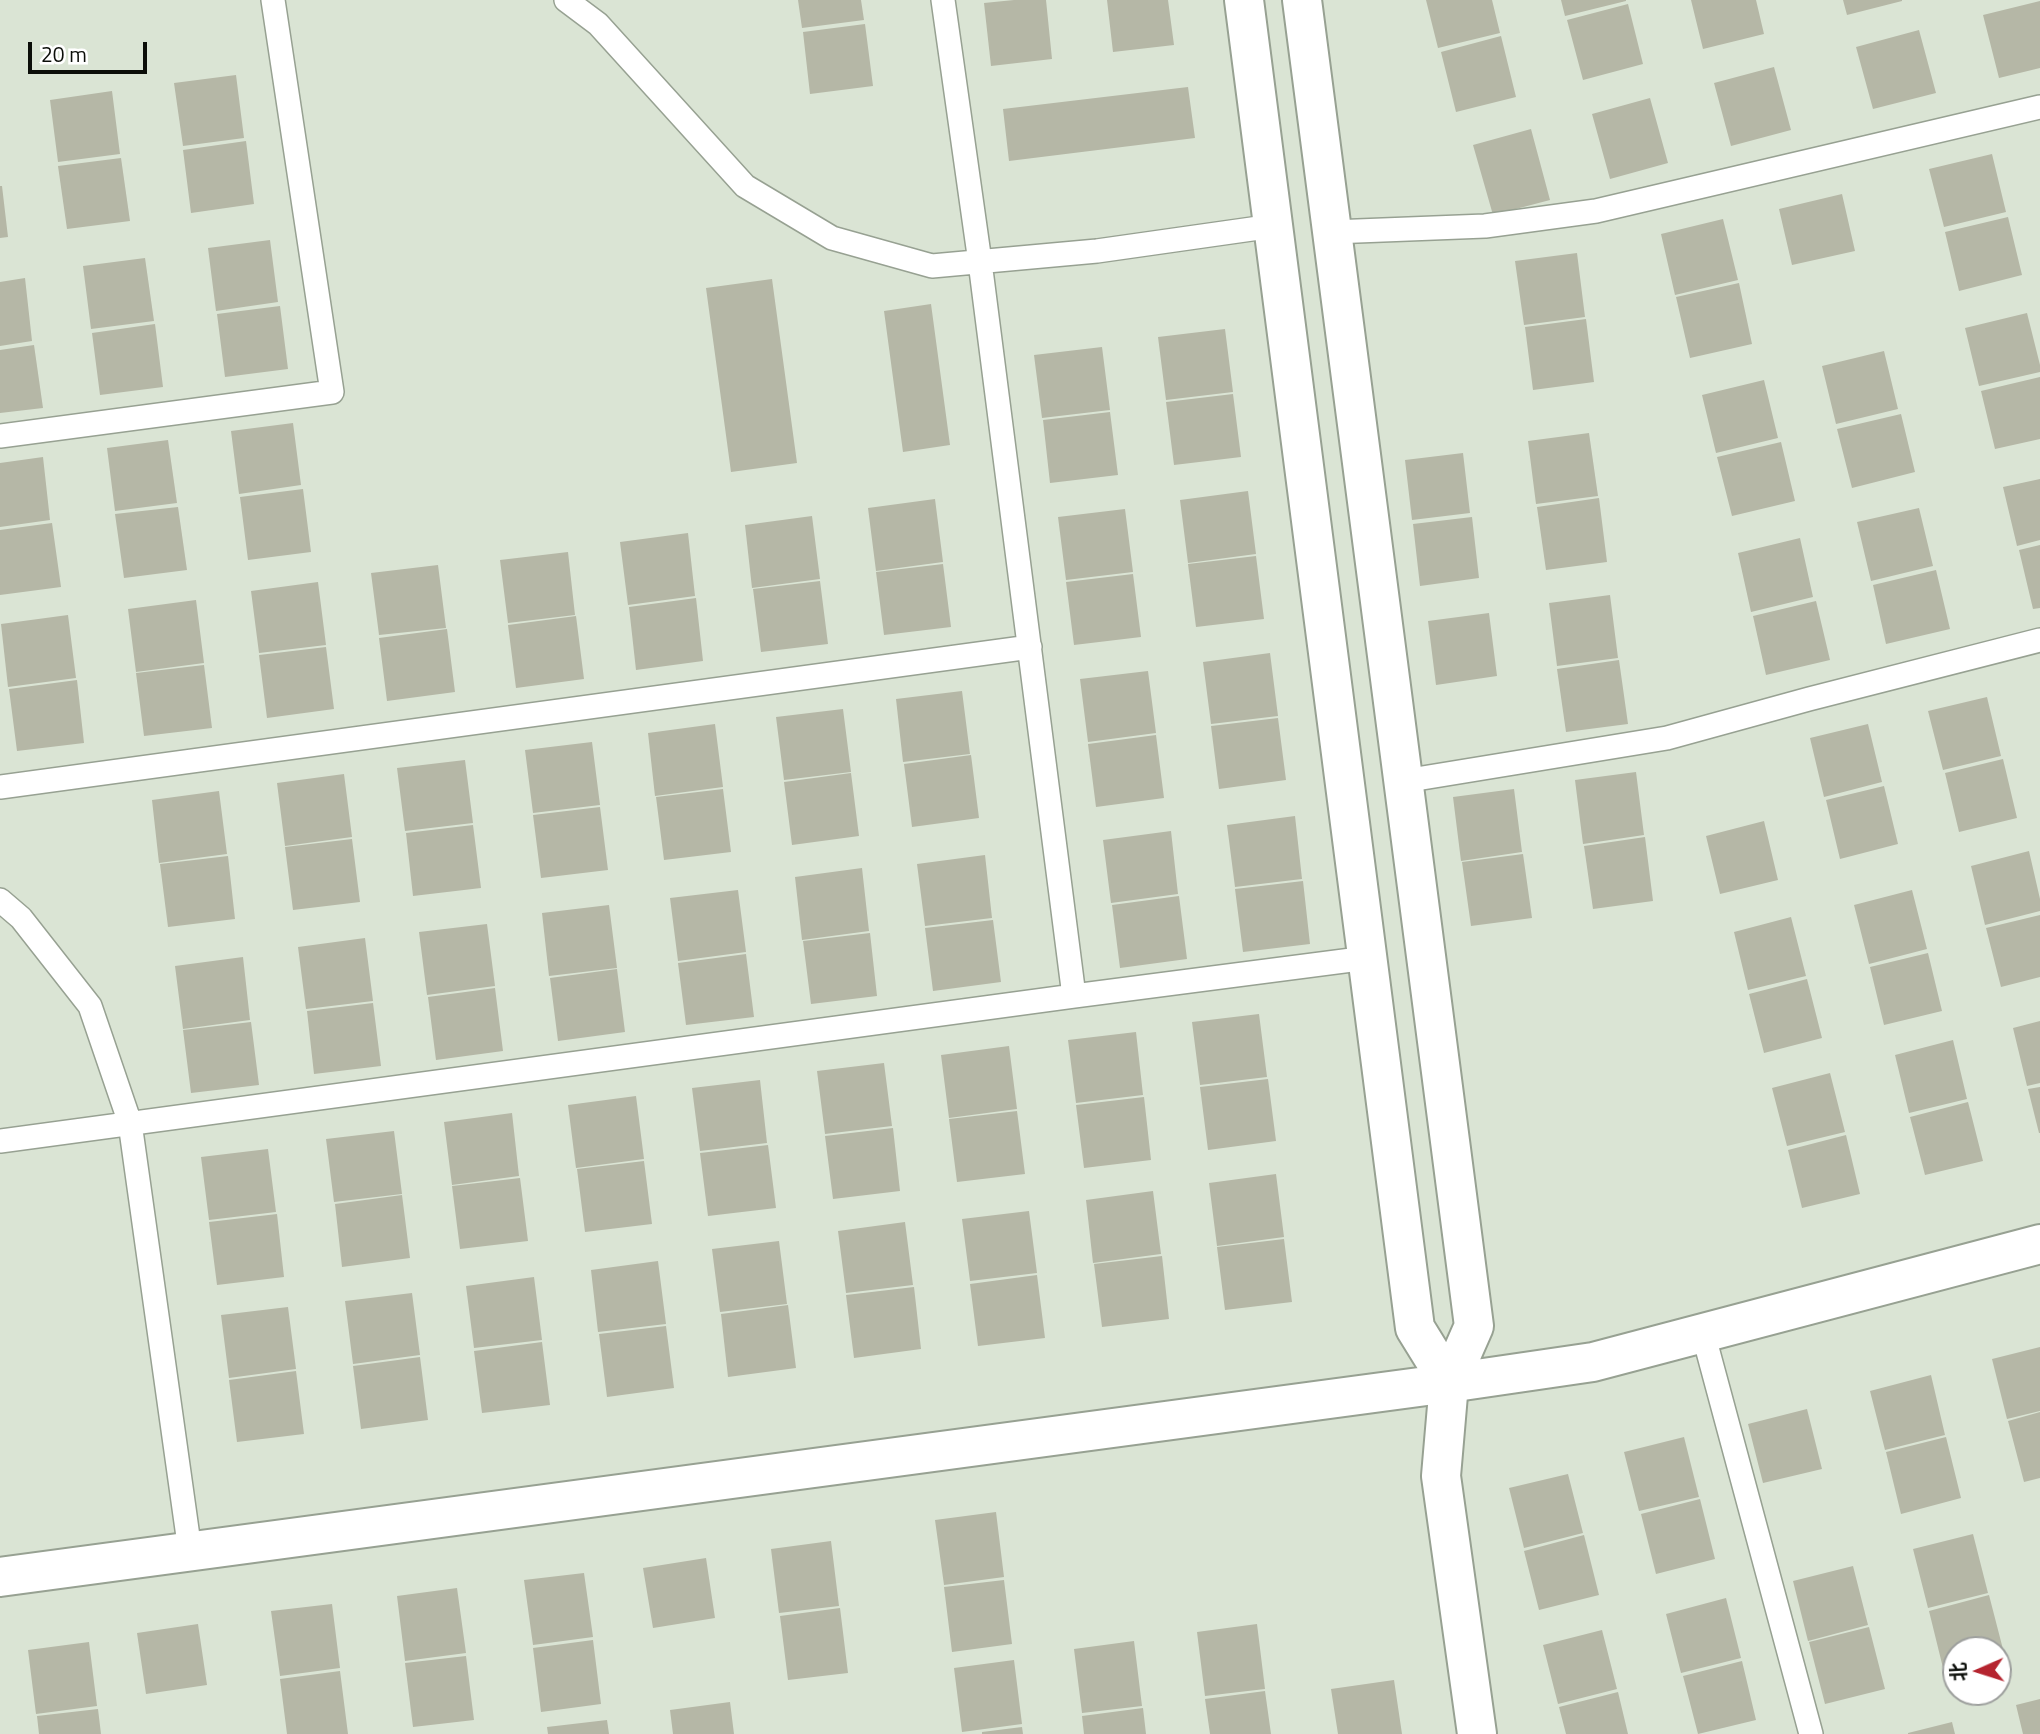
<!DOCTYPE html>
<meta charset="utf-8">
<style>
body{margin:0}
#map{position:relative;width:2040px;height:1734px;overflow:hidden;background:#dae4d4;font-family:"Titillium Web","Noto Sans SC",sans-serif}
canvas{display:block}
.north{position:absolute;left:1942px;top:1636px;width:70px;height:70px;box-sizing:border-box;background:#fff;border:2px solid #9d9f9d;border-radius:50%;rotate:267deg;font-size:19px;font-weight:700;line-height:28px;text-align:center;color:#0b0e09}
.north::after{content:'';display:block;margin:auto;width:24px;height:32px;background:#b5242f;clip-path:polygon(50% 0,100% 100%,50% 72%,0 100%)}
.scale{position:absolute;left:28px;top:42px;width:119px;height:32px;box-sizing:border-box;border:4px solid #0b0e09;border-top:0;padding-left:9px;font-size:21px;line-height:24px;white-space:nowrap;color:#0b0e09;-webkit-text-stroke:5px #fff;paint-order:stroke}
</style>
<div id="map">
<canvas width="2040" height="1734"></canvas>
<div class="north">北</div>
<div class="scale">20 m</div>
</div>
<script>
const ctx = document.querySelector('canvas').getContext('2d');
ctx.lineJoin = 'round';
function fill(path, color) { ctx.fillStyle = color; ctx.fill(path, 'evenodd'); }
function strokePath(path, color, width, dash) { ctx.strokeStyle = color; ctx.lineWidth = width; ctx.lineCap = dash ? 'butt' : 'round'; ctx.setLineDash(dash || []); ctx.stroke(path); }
fill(new Path2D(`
 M798,0H861L864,20L802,28Z
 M1014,0H1046L1052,59L991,66L984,3Z
 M1107,0H1168L1174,45L1113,52Z
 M1426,0H1492L1500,33L1438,48Z
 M1561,0H1626V1L1565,16Z
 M1691,0H1756L1764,34L1703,49Z
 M1843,0H1902V1L1847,15Z
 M2040,1V68L1999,78L1983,15Z
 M1628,4L1643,64L1583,80L1567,20Z
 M865,24L873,86L810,94L803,32Z
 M1919,30L1936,93L1873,109L1856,47Z
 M1501,36L1516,97L1456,112L1441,52Z
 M1774,67L1791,130L1731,146L1714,83Z
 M236,75L244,138L183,146L174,83Z
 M1188,87L1195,138L1009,161L1003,109Z
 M112,91L120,154L58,162L50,100Z
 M1650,98L1668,163L1610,179L1592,114Z
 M1531,129L1550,200L1493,215L1473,145Z
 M246,141L254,204L191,213L183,150Z
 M1992,154L2006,212L1944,227L1929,169Z
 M121,158L130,221L67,229L58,166Z
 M0,186H2L8,237L0,238Z
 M1842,194L1855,251L1792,265L1779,209Z
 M2008,217L2022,275L1959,291L1945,232Z
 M1723,219L1738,280L1675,295L1661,234Z
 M270,240L278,302L216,311L208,248Z
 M1577,253L1585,317L1524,325L1515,261Z
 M145,258L154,321L91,329L83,266Z
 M25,278L32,341L0,346V282Z
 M772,279L797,463L731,472L706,288Z
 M1739,283L1752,344L1690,358L1676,297Z
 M931,304L950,445L903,452L884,311Z
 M280,306L288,369L225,377L217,314Z
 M2027,313L2040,365V372L1979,386L1965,328Z
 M1586,319L1594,382L1533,390L1525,327Z
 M155,324L163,387L100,395L92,333Z
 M1225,329L1233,392L1166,400L1158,337Z
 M34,345L43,408L0,413V350Z
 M1102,347L1110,410L1042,418L1034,355Z
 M1884,351L1898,409L1836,424L1822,366Z
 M2040,377V439L1995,449L1981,391Z
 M1764,380L1778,438L1716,453L1702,395Z
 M1233,394L1241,457L1174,465L1166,402Z
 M1110,412L1118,475L1050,483L1043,420Z
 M1901,414L1915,472L1852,488L1837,429Z
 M293,423L301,485L239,494L231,431Z
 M1589,433L1598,496L1536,504L1528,441Z
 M168,440L177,503L115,511L107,448Z
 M1781,442L1795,501L1732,516L1717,457Z
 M1463,453L1470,513L1412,520L1405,460Z
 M43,457L50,520L0,527V463Z
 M2040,479V540L2017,546L2003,487Z
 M303,489L311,552L248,560L240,497Z
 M1248,491L1256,554L1188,563L1180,500Z
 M1599,498L1607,562L1546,570L1537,507Z
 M935,499L943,562L876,571L868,508Z
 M178,507L187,570L124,578L115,514Z
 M1919,508L1933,566L1871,581L1857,522Z
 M1125,509L1133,572L1066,580L1058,517Z
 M812,516L820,579L752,588L745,525Z
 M1472,517L1479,578L1420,586L1413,524Z
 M52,523L61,587L0,595V530Z
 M688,533L695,596L628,605L620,542Z
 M1800,538L1813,597L1751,612L1738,553Z
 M2040,545V608L2033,609L2019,550Z
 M568,552L575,615L508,623L500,560Z
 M1256,556L1264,619L1196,627L1188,564Z
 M943,564L951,627L884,635L876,572Z
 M438,565L446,628L379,635L371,573Z
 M1936,570L1950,629L1886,644L1873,585Z
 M1133,574L1141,637L1074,645L1066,582Z
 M820,581L828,644L761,652L753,589Z
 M318,582L326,645L259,653L251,591Z
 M1610,595L1618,658L1557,666L1549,603Z
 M696,598L703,661L636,670L629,607Z
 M196,600L204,663L136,672L128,609Z
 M1816,601L1830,660L1766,675L1753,616Z
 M1489,613L1497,676L1436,685L1428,621Z
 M68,615L76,678L8,687L1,624Z
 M576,616L584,679L516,688L508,625Z
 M447,629L455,692L387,701L379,638Z
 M326,647L334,709L267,718L259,655Z
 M1270,653L1278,716L1211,724L1203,662Z
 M1619,660L1628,724L1566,732L1557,669Z
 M204,665L212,728L144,736L136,673Z
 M1148,671L1156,733L1088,742L1080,679Z
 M77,680L84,743L17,751L9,689Z
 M962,691L970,754L903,762L896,699Z
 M1987,697L2001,756L1943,770L1928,711Z
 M843,709L851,772L784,780L776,717Z
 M1278,718L1286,780L1219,789L1211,726Z
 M715,724L723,787L655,796L648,733Z
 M1868,724L1882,782L1824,797L1810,738Z
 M1156,735L1164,798L1096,807L1088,744Z
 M592,742L600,805L533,813L525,750Z
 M971,755L979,818L912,827L904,764Z
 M2003,759L2017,818L1959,832L1945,773Z
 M465,760L473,823L405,831L397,768Z
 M1636,772L1644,835L1583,844L1575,780Z
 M851,773L859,836L792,845L784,782Z
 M344,774L352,837L285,846L277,783Z
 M1884,786L1898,844L1840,859L1826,800Z
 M723,789L731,852L664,860L656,797Z
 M1514,789L1522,852L1461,861L1453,797Z
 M219,791L227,854L159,863L152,800Z
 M600,807L608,870L541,878L533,815Z
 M1295,816L1302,879L1235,887L1227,825Z
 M1764,821L1778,880L1720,894L1706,836Z
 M473,825L481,888L413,896L406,833Z
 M1171,831L1178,894L1111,903L1103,840Z
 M1645,837L1653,901L1593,909L1584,846Z
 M352,839L360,902L293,910L285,847Z
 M2029,851L2040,899V911L1985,925L1971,866Z
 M1523,854L1532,918L1471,926L1462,862Z
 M985,855L992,918L925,926L917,864Z
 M228,856L235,919L168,927L160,864Z
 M862,868L869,931L802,940L795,877Z
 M1303,881L1310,944L1243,952L1235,889Z
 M738,890L746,952L678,961L670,898Z
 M1912,890L1927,949L1869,964L1854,905Z
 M1179,896L1187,959L1120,968L1112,905Z
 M609,905L617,968L549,976L542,913Z
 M2040,915V977L2001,987L1986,928Z
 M1791,917L1806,976L1748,990L1734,932Z
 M993,920L1001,982L933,991L925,928Z
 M487,924L495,986L427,995L419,932Z
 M870,933L877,996L811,1004L803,941Z
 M365,938L373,1001L306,1009L298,947Z
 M1928,953L1942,1011L1884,1025L1870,967Z
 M746,954L754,1017L686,1025L678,963Z
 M243,957L250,1020L183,1029L175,966Z
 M617,969L625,1032L558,1041L550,978Z
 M1807,979L1822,1038L1764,1053L1749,994Z
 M495,988L503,1051L436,1060L428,997Z
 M373,1003L381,1066L314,1074L307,1011Z
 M1259,1014L1267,1077L1200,1085L1192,1022Z
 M2040,1021V1083L2027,1086L2013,1028Z
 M251,1022L259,1085L191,1093L183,1030Z
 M1136,1032L1143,1095L1076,1103L1068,1040Z
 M1953,1040L1967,1099L1909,1113L1895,1055Z
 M1009,1046L1017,1109L949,1118L941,1055Z
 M884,1063L892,1126L825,1134L817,1071Z
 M1830,1073L1845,1132L1787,1146L1772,1088Z
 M1268,1079L1276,1141L1208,1150L1200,1087Z
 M760,1080L767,1143L700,1151L692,1088Z
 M2040,1087V1133H2039L2028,1089Z
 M636,1096L644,1159L576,1168L568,1105Z
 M1144,1097L1151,1160L1084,1168L1076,1105Z
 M1968,1102L1983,1161L1925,1175L1910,1117Z
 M1017,1111L1025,1174L957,1182L949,1119Z
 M512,1113L519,1176L452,1185L444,1122Z
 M893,1128L900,1191L833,1199L825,1136Z
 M394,1131L402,1194L334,1202L326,1139Z
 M1846,1135L1860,1194L1802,1208L1788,1150Z
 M768,1145L776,1208L708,1216L700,1153Z
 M268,1149L276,1212L209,1220L201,1157Z
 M644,1161L652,1224L585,1232L577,1169Z
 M1276,1174L1284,1237L1217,1246L1209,1183Z
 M520,1178L528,1241L460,1249L452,1186Z
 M1153,1191L1161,1254L1093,1263L1086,1200Z
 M402,1195L410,1258L342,1267L335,1204Z
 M1029,1211L1037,1273L970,1281L962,1219Z
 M277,1214L284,1277L217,1285L209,1222Z
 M905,1222L913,1285L846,1293L838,1231Z
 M1284,1239L1292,1302L1225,1310L1217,1247Z
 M779,1241L787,1304L720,1312L712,1249Z
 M1162,1256L1169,1319L1102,1327L1094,1264Z
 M658,1261L666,1324L598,1332L591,1270Z
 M1037,1275L1045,1338L978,1346L970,1284Z
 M534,1277L542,1340L474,1348L466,1286Z
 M914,1287L921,1349L854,1358L846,1295Z
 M412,1293L420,1355L353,1364L345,1301Z
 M788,1305L796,1368L728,1377L721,1314Z
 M288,1307L296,1369L229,1378L221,1315Z
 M666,1326L674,1388L607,1397L599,1334Z
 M542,1342L550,1405L482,1413L474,1351Z
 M2040,1347V1411L2007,1419L1992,1359Z
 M420,1357L428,1420L361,1429L353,1366Z
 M296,1371L304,1434L237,1442L229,1380Z
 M1931,1375L1945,1435L1885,1450L1870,1391Z
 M1807,1409L1822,1469L1763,1483L1748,1424Z
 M2040,1412V1478L2024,1482L2008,1421Z
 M1684,1437L1699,1497L1639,1511L1624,1452Z
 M1946,1437L1961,1498L1901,1514L1886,1452Z
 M1568,1474L1583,1533L1524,1548L1509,1488Z
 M1700,1499L1715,1559L1656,1574L1641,1514Z
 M996,1512L1004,1577L944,1585L935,1520Z
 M1973,1534L1988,1593L1928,1608L1913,1549Z
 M1584,1535L1599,1595L1539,1610L1524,1551Z
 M831,1541L839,1606L779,1613L771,1549Z
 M706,1558L715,1618L653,1628L643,1568Z
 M1853,1566L1868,1625L1808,1641L1793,1581Z
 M584,1573L593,1637L533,1645L524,1580Z
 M1004,1580L1012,1644L952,1652L944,1587Z
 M457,1588L466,1653L405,1661L397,1596Z
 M1989,1595L2005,1657L1998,1659V1650H1956V1669L1944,1672L1929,1611Z
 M1726,1598L1741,1658L1681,1673L1666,1614Z
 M332,1604L340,1668L280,1676L271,1611Z
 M840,1608L848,1673L788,1680L780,1616Z
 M198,1624L207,1685L146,1694L137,1633Z
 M1257,1624L1265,1689L1205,1696L1197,1632Z
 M1869,1627L1885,1689L1825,1704L1809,1642Z
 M1602,1630L1617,1689L1558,1704L1543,1645Z
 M593,1640L601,1704L541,1712L533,1648Z
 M1134,1641L1142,1706L1082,1713L1074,1649Z
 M89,1642L97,1706L36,1714L28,1650Z
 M466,1656L474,1720L413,1727L405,1663Z
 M1014,1660L1022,1724L962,1732L954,1668Z
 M1742,1661L1756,1720L1698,1734L1683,1676Z
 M340,1671L348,1734H287L280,1679Z
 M1394,1680L1402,1734H1338L1331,1689Z
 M1265,1691L1271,1734H1210L1205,1699Z
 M1618,1692L1628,1734H1566L1559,1707Z
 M2040,1699V1734H2023L2016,1705Z
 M730,1702L734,1734H673L670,1710Z
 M1143,1708L1146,1734H1084L1082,1716Z
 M98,1709L101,1734H39L37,1716Z
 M607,1720L609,1734H548L547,1727Z
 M1952,1722L1955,1734H1908V1733Z
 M1022,1727L1023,1734H982V1732Z`), '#b5b7a6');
const lane = new Path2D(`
 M566,0L598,24L745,186L832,238L932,266L1097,251L1273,226
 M1332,232L1485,226L1596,211L2040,107
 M0,436L332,392L273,0
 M1404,781L1667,738L1809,699L2040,640
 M0,787L1030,647
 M0,900L21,918L90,1006L130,1123L190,1551
 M1074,996L1367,958
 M0,1141L1074,996L980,262L943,0
 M1703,1333L1811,1734`);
const street = new Path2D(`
 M1449,1383L1441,1476L1477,1734`);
const secondary = new Path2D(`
 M1244,0L1415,1328L1449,1383
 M1302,0L1474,1326L1449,1383
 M0,1577L1449,1383L1593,1362L2040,1244`);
strokePath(lane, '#97a192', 26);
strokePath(street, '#97a192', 42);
strokePath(secondary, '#97a192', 42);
strokePath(lane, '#fff', 23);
strokePath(street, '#fff', 38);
strokePath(secondary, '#fff', 38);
</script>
